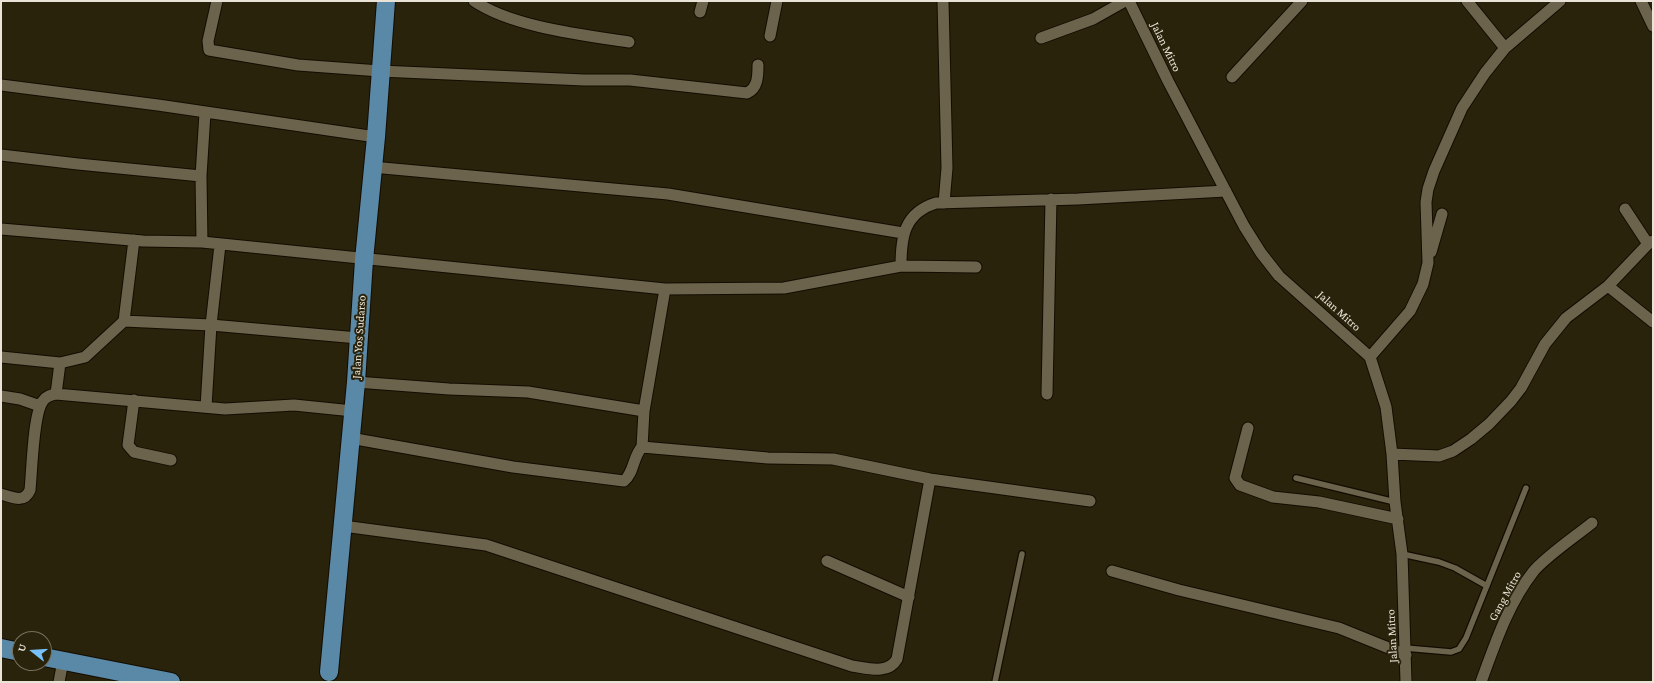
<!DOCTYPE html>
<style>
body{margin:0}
#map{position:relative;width:1654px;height:683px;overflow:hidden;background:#2a230c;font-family:"Crimson Pro",serif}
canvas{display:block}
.frame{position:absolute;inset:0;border:2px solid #e8e3d6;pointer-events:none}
.north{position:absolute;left:12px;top:631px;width:40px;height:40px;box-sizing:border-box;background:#2a230c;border:1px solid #76705d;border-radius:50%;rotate:287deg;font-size:11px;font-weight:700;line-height:16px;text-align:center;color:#e8e3d6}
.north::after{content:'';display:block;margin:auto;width:14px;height:18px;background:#76c0f7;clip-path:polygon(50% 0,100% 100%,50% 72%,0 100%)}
</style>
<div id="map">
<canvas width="1654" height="683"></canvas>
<div class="frame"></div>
<div class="north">U</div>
</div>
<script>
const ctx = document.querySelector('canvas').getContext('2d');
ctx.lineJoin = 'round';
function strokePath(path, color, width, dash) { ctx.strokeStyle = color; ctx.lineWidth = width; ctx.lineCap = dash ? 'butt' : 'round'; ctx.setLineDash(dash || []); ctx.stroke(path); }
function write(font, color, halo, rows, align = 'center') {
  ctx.font = font + ' "Crimson Pro",serif'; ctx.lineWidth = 4; ctx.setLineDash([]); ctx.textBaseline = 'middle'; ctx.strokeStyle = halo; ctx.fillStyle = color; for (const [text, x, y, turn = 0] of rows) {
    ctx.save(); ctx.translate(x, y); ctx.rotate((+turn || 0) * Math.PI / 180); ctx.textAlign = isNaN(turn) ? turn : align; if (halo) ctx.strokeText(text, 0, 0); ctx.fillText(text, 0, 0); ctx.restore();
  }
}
const service = new Path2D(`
 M1296,478L1395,502
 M1402,554L1439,562L1455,568L1487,586
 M1405,648L1451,652L1459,649L1466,638L1526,488
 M995,682L1022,554`);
const minor = new Path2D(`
 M217,1L208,41L209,50L298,65L380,71L584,80H630L747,93C758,88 758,76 758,65
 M474,1C512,27 583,35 629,42
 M943,1L947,168L944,203
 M1129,1L1168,81L1244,226L1261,253L1279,276L1370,357L1386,407L1392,454L1395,502L1402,554L1406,682
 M1467,1L1505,48
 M1641,1L1653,26
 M700,12L703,1
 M770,36L777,1
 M1041,38L1093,19L1125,1
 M1232,77L1302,1
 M1,85L158,105L376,137
 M1,155L78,164L201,176
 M372,167L668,194L903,233
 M1625,209L1648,244
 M1,229L143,241L202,242L201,176L205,113
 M202,242L665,289L784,288L901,266L976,267
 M1431,252L1442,214
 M901,266C901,237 904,213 936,203L1078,199L1226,191
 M1608,286L1653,322
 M124,321L134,240
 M1,357L60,363L85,357L124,321L211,325L358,338
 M1370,357L1410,311L1423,284L1428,263L1426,202L1428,189L1434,171L1462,108L1485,73L1505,48L1560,1
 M356,382L449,389L528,392L644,411
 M56,394L60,363
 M1047,394L1051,199
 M1,396L20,399L40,406
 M134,400L128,445L134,452L171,460
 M206,407L211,325L220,245
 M1248,428L1235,478L1240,485L1273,497L1319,502L1398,519
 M350,438L513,467L624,481C634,473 633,456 642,447L644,411L665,289
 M642,447L768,458L833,459L930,479L1090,501
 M1392,454L1439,456L1453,451L1471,439L1489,424L1511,401L1521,388L1545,344L1566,318L1608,286L1648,244L1653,241
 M1,494C12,497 24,504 30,490C32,472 33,413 43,401C46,396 51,395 56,394L225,409L294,405L353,411
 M343,526L486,545L852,666C867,668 888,675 897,659L930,479
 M827,561L909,597
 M1112,571L1179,590L1339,628L1406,655
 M59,682L63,661
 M1481,682C1495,644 1508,604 1533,572C1545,557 1576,536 1592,523`);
const trunk = new Path2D(`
 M1,648L20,652
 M44,657L171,682
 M329,672L356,382L364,260L376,137L386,1`);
strokePath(service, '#130c00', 8);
strokePath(minor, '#130c00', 13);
strokePath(trunk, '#130c00', 20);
strokePath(service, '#6b634b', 5.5);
strokePath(minor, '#6b634b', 11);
strokePath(trunk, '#5a88a7', 18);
write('12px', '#e8e3d6', '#2a230c', [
 ["Jalan Mitro",1166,47,64],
 ["Jalan Mitro",1339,311,42],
 ["Jalan Yos Sudarso",359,337,-86],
 ["Gang Mitro",1505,596,-61],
 ["Jalan Mitro",1392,636,-93]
]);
</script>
